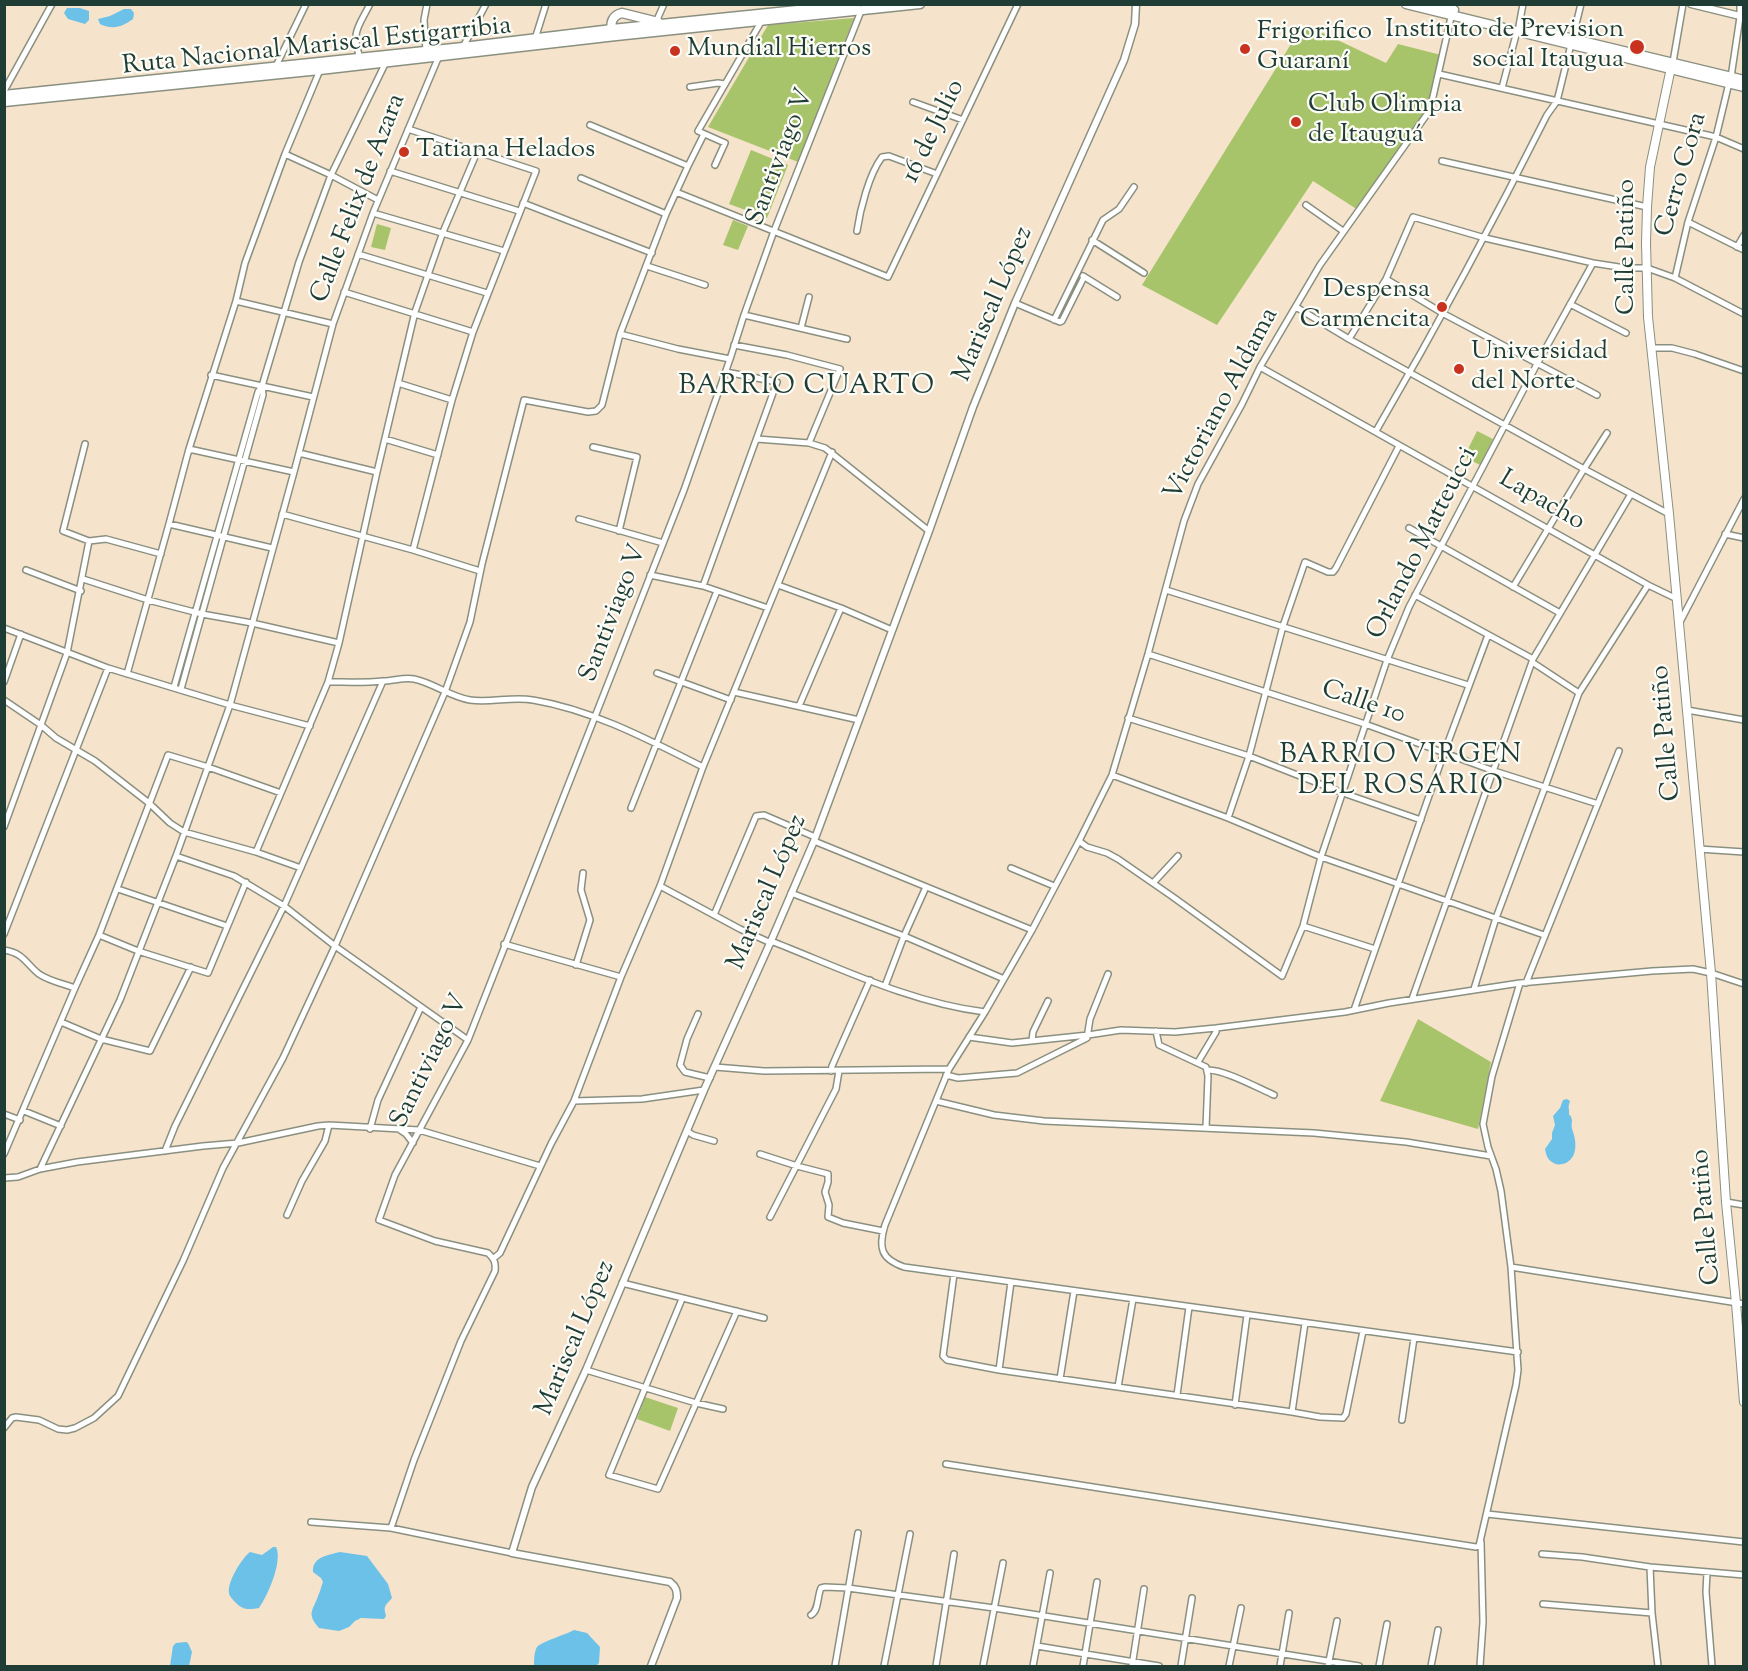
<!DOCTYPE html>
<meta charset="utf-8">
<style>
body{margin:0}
#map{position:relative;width:1748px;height:1671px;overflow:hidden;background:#f6e3cc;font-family:"Sorts Mill Goudy",serif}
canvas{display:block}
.frame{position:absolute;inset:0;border:6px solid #1f3d34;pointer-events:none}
</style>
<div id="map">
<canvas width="1748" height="1671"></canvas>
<div class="frame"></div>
</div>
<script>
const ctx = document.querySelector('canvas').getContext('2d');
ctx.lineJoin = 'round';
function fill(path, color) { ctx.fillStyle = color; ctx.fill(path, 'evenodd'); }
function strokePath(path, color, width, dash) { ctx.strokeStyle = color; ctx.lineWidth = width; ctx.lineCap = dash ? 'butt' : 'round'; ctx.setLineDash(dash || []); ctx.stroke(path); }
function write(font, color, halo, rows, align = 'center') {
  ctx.font = font + ' "Sorts Mill Goudy",serif'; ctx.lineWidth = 4.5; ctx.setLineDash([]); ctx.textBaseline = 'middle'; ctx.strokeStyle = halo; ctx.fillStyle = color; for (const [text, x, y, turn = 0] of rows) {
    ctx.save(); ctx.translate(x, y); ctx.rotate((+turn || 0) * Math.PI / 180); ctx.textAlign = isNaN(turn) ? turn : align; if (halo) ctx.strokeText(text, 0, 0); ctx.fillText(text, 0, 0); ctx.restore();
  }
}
fill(new Path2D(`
 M854,18L798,162L708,127L768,25Z
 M1308,26L1386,63L1398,44L1441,55L1428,111L1358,210L1313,181L1217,325L1142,285L1291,44Z
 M751,150L788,165L767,218L729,204Z
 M733,220L748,226L738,250L723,245Z
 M377,224L391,228L385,250L371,247Z
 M1477,431L1493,439L1480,465L1464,457Z
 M1418,1019L1491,1062L1478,1129L1380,1101Z
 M645,1397L678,1408L670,1431L637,1419Z`), '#a8c46b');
fill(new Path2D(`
 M67,8H80L89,11V20L85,24L68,19L64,13Z
 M124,9H131L134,13L133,19C122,27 113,30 100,24L98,19L110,16Z
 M1567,1099L1570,1101C1569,1104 1568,1107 1569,1110C1569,1120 1570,1111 1572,1120C1572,1123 1571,1126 1572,1129C1576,1139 1579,1156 1566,1163C1561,1165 1555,1165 1552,1162C1547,1159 1546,1154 1545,1149L1552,1139V1133L1555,1125L1553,1116L1560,1108L1563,1100Z
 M273,1547H276C283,1561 268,1595 259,1608C248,1610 242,1610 234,1601C232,1598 229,1596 229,1593C227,1582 242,1558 250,1552L262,1555Z
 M340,1552L367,1556L388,1584L392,1598C385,1606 383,1606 386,1616L384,1619L361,1618L355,1621L349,1627L339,1631L319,1628C306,1613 313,1611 318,1596C320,1592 321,1587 323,1582L321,1578L313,1572C312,1557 328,1555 340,1552Z
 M574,1630L587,1633L600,1647L599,1663L596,1666H534C534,1661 534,1652 537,1647C541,1642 567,1634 574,1630Z
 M186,1642L188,1643L192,1652L189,1666H170L173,1646L176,1643Z`), '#6cc1e8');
const minor = new Path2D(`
 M1454,4L1430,110L1320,265L1260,367L1242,404L1198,484L1184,521L1148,654L1112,775L1079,841L1032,930L985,1012L949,1069L885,1225C878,1248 881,1259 904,1267L1518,1352
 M656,22L664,4
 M1519,26L1523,4
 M535,39L546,4
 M463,47L486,4
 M426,51L424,20L427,4
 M360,58C351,31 358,28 370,4
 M1673,62L1683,4
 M276,66L306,4
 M1439,74L1716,137L1744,149
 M1731,77L1740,17V4
 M690,87L718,83L725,84
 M1502,88L1517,31
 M4,91L52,4
 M913,102L963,120
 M590,125L688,166
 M408,129L536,171L473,332L452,400L413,550
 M285,154L331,175L378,200
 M1442,161L1647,207
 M715,165L725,143L698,131L761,22
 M390,171L519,211
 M581,178L666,214
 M676,192L888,277L1018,4
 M523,203L652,253
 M1306,205L1343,231
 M373,213L504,251
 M1688,222L1744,250
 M857,231C860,210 869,174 882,157L889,156L937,174
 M1092,240L1144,273
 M1737,247L1744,235
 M358,254L487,293
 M647,266L705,285
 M1083,276L1117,297
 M1675,278L1688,222L1716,137L1729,83
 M1386,279L1444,314L1597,395
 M344,292L473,332
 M236,301L333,324
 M1015,303L1060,322L1062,321L1084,277
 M1570,304L1626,333
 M1296,307L1349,339L1584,469L1669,514
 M744,315L847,339
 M1054,320L1103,220L1119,209L1134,187
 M801,328L809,297
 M620,334L678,349L730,359
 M1349,339L1386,279L1413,217L1485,238L1593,263L1625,268H1647L1675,278L1744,314
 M734,345L787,355L840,369L809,443
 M1652,348H1672L1695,354L1744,371
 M1260,367L1648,585L1677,599
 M211,375L313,397
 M398,383L452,400
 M262,386L299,262L331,175L386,62
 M1376,431C1436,328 1493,223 1547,115L1557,101L1581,4
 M385,439L438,455
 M757,439L809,443L825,448L929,531
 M85,444L63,531L89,541L106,539L161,554
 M593,447L637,457L619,531
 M189,449L294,472
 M299,453L377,472
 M282,514L413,550L480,571
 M579,519L663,543
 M169,524L272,548
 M1409,528L1560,613
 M1725,534L1744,538
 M26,570L81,591
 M650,575L703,586L768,608
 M83,579L148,600L202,614L252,623L339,643
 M778,585L841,608L892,630
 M703,586L777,382L726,372
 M1513,587L1584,469L1607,433
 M1166,590L1468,685
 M1415,595L1533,659L1631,494
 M1680,622L1744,499
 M4,628L108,668L230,705L310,726
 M1148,654L1365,724L1494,771L1598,804
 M1532,662L1579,693
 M657,673L731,700
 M127,674L169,524L189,449L236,301L245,263L285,154L320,70
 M4,682L21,634
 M328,682C346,682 365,683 383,681C393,681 404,677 414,679C434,683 450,697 470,700C491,703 513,696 533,700C593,710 649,740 703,767
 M174,687L258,392L262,386L263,395L181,689
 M734,692L859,720
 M4,700L41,725L56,738L95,761L149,803L170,823L184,832L256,852L301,868
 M799,706L841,608
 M1687,710L1744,720
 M1128,718L1249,756L1343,793L1421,820
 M1112,775L1228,818L1321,857L1544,935
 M631,808L717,591
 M1228,818L1249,756L1283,626L1305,562L1328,572H1333L1336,568L1399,446
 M4,827L67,653L89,541
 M814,841L1032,930
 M1079,841L1087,847L1107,853L1118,859L1173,897L1282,976L1303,926L1321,857L1387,660L1409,607L1537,364L1593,263
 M1699,849L1744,852
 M256,852L328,682L339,643L377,472L415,312L443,232L477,152
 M176,856L234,876L284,906L335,946L468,1040
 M1011,868L1054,886
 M1153,883L1178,856
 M660,886L740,929L771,943
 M118,889L227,926
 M791,893L904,936L1004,979
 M714,915L756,816L764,815L815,837
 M1303,926L1375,949
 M4,934L108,668
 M99,935L138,951L208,973L246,882
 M771,941C840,968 911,1003 985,1012
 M504,944L621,977
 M4,950C24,953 26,964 39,974C49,981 64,984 75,988
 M576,965L590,920L581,890L583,873
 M1526,983L1619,751
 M885,986L904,936L926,887
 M1474,989L1496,918L1545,787L1579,693L1648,585
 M1412,999L1533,659
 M1354,1010L1444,753L1488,635
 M698,1014L687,1039L680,1065L685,1072L710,1078
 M61,1022L101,1039L150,1051L191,967
 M1156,1031L1159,1045L1206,1067L1208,1076L1206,1128
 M969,1037L1012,1043L1088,1035L1121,1030L1175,1032L1216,1028L1345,1012L1389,1003L1520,983L1652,971L1693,969L1711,973L1744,984
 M1032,1041L1033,1032L1048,1001
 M1198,1062L1216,1032V1028
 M715,1067L764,1071L949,1069
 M1207,1070C1223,1069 1258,1088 1274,1095
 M831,1071L832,1066L870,980
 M946,1075L958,1078L1017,1073L1087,1038L1090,1019L1108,974
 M574,1101L642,1099L704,1090
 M936,1101L994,1115L1044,1121L1314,1133L1406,1142L1491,1156
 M24,1111L61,1126
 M4,1114L20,1120
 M370,1129L378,1100L421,1007
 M400,1130L406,1134L413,1143
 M687,1131L693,1135L714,1141
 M165,1151L175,1126L284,906L383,681
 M4,1154L75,988L99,935L168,755L208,767L281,793
 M760,1154L797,1166L828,1174V1182L825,1192L829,1205L828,1217L843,1223L883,1231
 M40,1169L120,1000L176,856L230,705L294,472L333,324L373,213L439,56
 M4,1178L18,1177L40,1169L77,1162L203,1146L238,1143L318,1126L329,1125L419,1130L540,1166
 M1726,1202L1744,1205
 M287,1215L302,1181L325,1141L329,1125
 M770,1217L836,1089L839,1071
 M494,1258L500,1253L551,1144L574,1101L621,977L660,886L703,767L832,452
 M1511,1267L1744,1304
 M954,1274L943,1356L947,1360L999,1370L1292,1412L1320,1417L1343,1418L1346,1414L1363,1331
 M622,1283L764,1318
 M682,1299L609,1475L658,1489L737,1311
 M586,1370L696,1403L723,1409
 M999,1370L1011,1282
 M1060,1379L1074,1291
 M1118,1387L1133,1299
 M1177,1395L1189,1307
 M1235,1405L1247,1315
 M1292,1412L1305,1323
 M1402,1420L1414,1338
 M4,1428L12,1418L16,1417L39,1420L58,1429L67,1430L75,1428L94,1418L118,1396L183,1261L223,1168L283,1058L335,946L445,692L470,622L482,564L524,400L588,412L596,411L602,405L620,334L666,214L688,166L704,134
 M946,1464L1476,1547L1479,1546L1516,1385L1518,1370L1511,1267L1501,1191L1496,1169L1488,1147L1483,1124L1492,1076L1520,983
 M1487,1514L1744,1542
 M311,1522L391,1528L512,1553
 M391,1528L414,1460L461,1341L495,1271C496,1262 494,1259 488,1253L435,1241L379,1220L395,1175L468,1040L684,490L730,359L744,315L774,231L861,11
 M1542,1554L1582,1557L1650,1567L1744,1575
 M1650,1567L1652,1613L1658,1666
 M1707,1572L1706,1592L1712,1666
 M1543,1604L1652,1613
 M811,1615C819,1610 817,1597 821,1588L825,1587L848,1588L994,1608L1359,1666
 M1037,1646L1159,1666
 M835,1666L858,1533
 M884,1666L910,1534
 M936,1666L954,1554
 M983,1666L1003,1563
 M1033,1666L1050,1573
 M1083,1666L1097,1582
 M1132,1666L1144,1589
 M1181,1666L1192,1598
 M1229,1666L1241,1608
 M1280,1666L1289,1613
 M1328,1666L1337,1621
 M1379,1666L1387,1624
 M1431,1666L1438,1630
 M1480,1666L1483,1622L1481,1542`);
const tertiary = new Path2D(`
 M1691,4L1744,17
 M651,1666L677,1598C677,1590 676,1587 670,1582L512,1553L532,1487L586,1370L704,1090L771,941L814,841L929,531L973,407L1015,303L1124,60L1135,24L1136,4`);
const primary = new Path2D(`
 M1672,63L1650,167L1647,207L1646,243L1648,317L1669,514L1711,973L1726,1202L1736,1303L1744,1402`);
const trunk = new Path2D(`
 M1406,4L1744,87
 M1433,4L1454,10
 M1528,28L1744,80
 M613,32C609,23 613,15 622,13L658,22
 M4,95L463,47L612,29L856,4
 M4,102L320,70L616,36L920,4`);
strokePath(minor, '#8a9080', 8);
strokePath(tertiary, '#8a9080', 9);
strokePath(primary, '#8a9080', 10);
strokePath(trunk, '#8a9080', 11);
strokePath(minor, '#fff', 5);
strokePath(tertiary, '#fff', 6);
strokePath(primary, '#fff', 8);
strokePath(trunk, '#fff', 8);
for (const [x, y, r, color] of [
 [1637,47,8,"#c8321e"],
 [1245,49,6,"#c8321e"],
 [675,51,6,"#c8321e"],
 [1296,122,6,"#c8321e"],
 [404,152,6,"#c8321e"],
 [1442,307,6,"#c8321e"],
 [1459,369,6,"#c8321e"]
]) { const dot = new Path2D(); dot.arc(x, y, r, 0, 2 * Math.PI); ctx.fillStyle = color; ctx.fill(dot); strokePath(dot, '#fdfcf7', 2); }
write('26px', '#1f3d34', '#fdfcf7', [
 ["Instituto de Prevision",1624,32,"right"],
 ["social Itaugua",1624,62,"right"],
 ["Frigorifico",1257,34],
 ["Guaraní",1257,64],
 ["Mundial Hierros",687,51],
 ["Club Olimpia",1308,107],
 ["de Itauguá",1308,137],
 ["Tatiana Helados",416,152],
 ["Despensa",1430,292,"right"],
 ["Carmencita",1430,322,"right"],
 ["Universidad",1471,354],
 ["del Norte",1471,384]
], 'left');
write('26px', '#1f3d34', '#fdfcf7', [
 ["Ruta Nacional Mariscal Estigarribia",317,48,-6],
 ["16 de Julio",935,132,-64],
 ["Santiviago V",782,158,-69],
 ["Cerro Cora",1683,175,-74],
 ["Calle Felix de Azara",360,199,-69],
 ["Calle Patiño",1629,247,-90],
 ["Mariscal López",995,305,-67],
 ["Victoriano Aldama",1223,405,-62],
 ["Lapacho",1541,502,30],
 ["Orlando Matteucci",1424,544,-63],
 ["Santiviago V",615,614,-69],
 ["Calle 10",1363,704,19],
 ["Calle Patiño",1668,733,-95],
 ["Mariscal López",769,893,-67],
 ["Santiviago V",431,1062,-64],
 ["Calle Patiño",1708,1217,-95],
 ["Mariscal López",577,1339,-67]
]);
ctx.letterSpacing = '1.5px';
write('27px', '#1f3d34', '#fdfcf7', [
 ["BARRIO CUARTO",807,388],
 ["BARRIO VIRGEN",1401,757],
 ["DEL ROSARIO",1401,788]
]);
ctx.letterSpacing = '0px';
</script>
